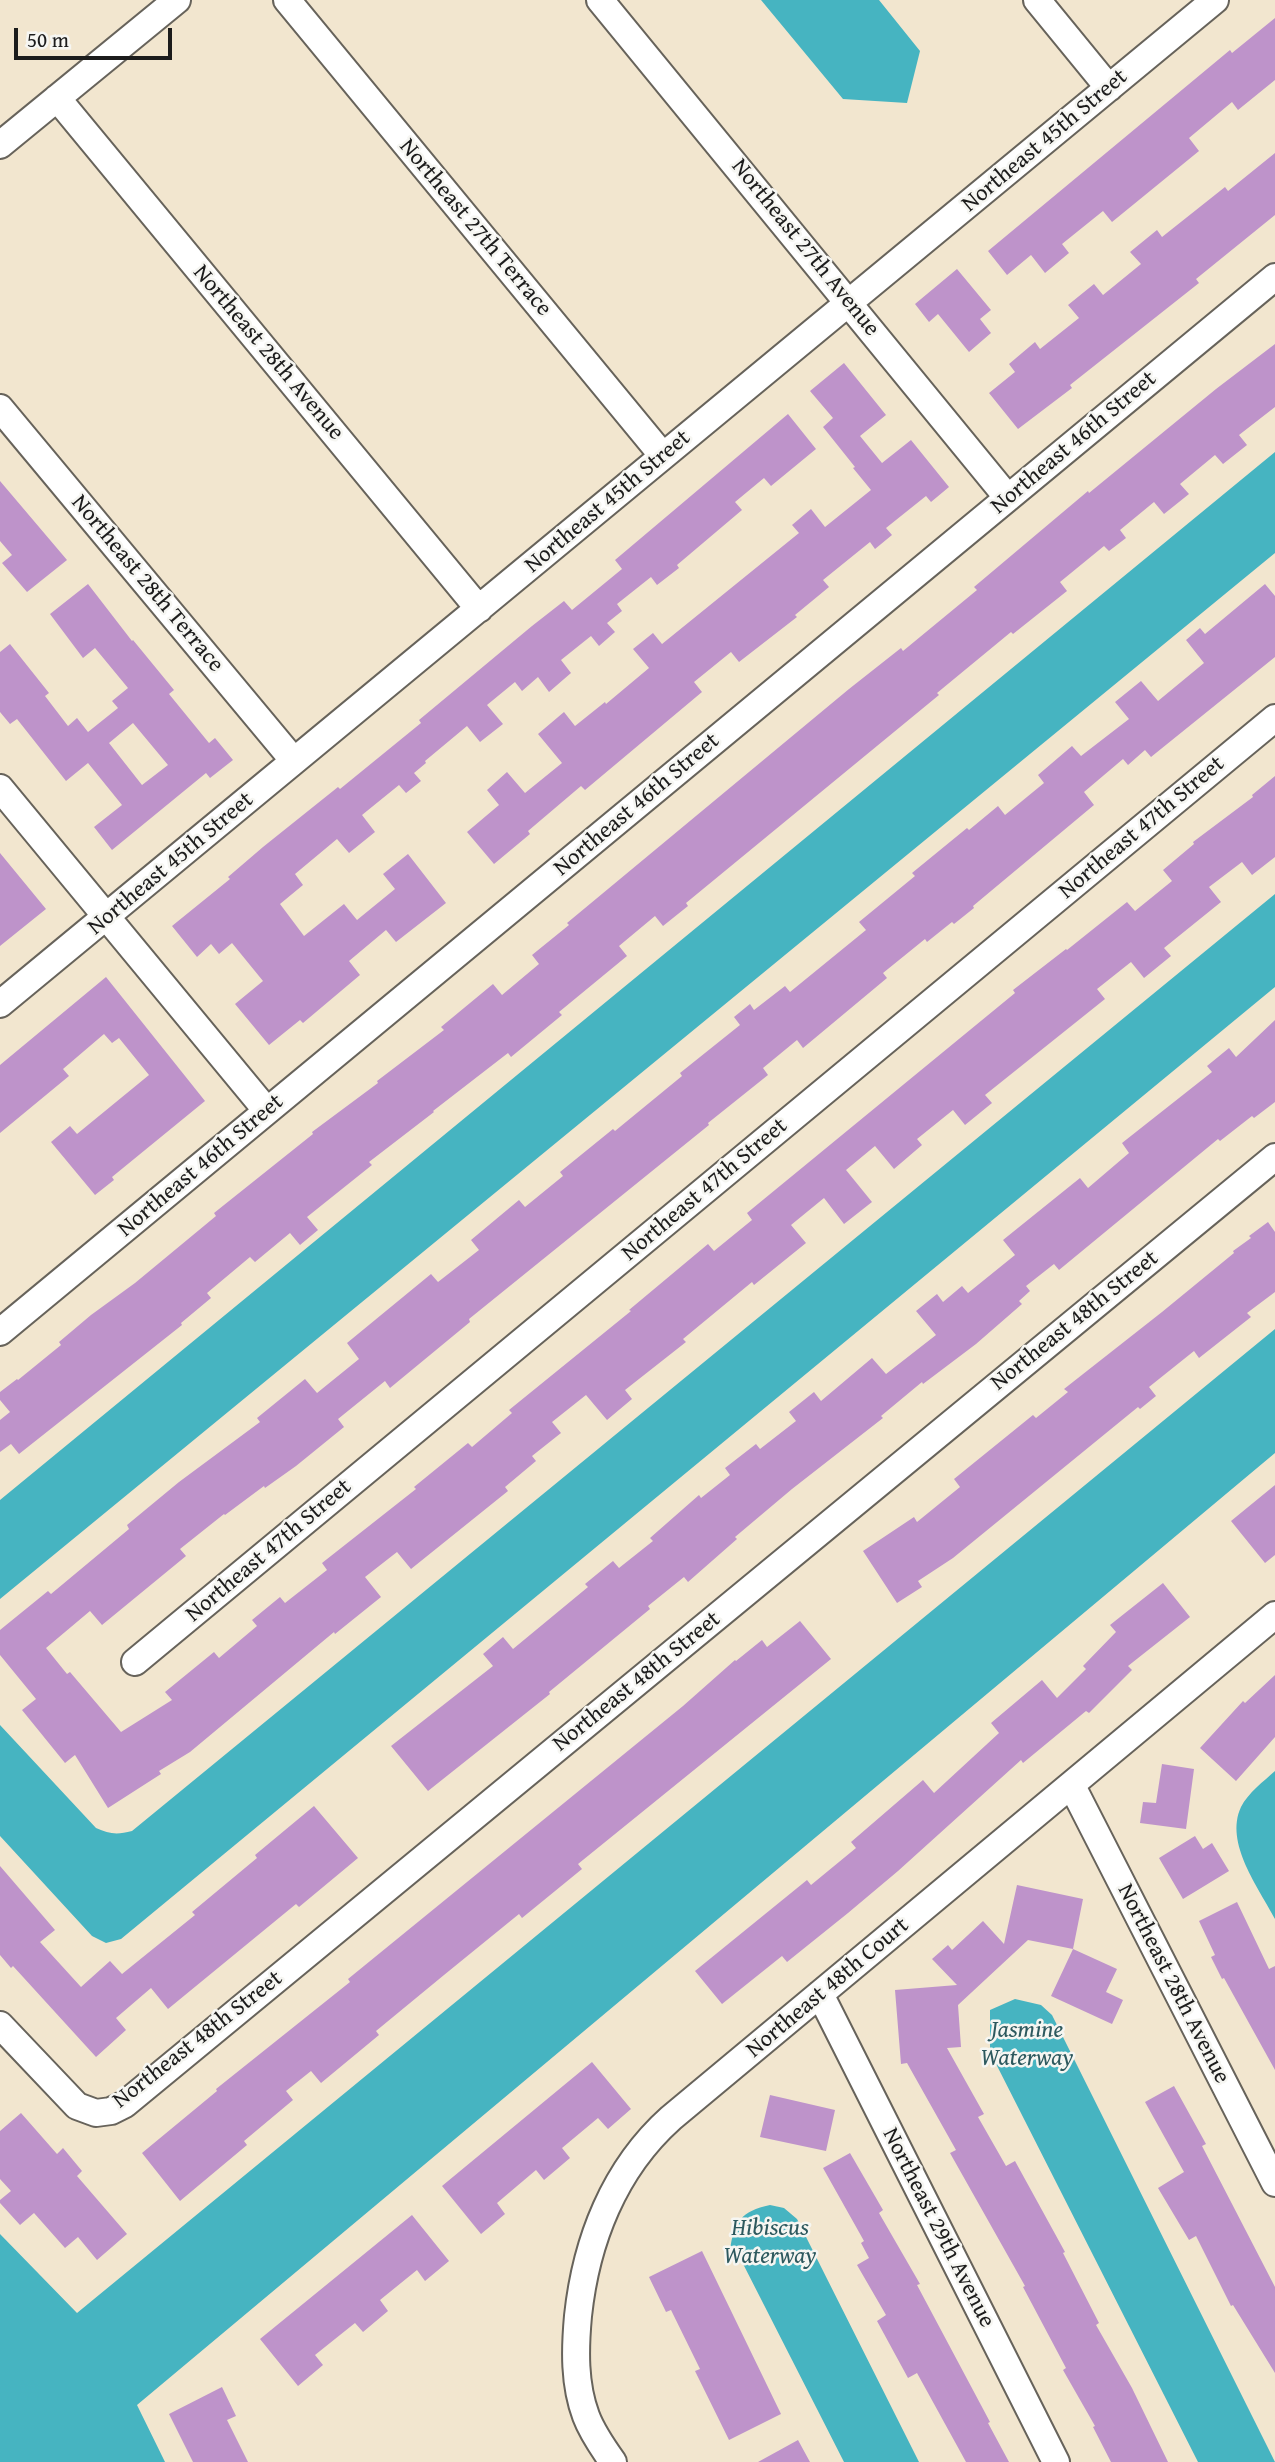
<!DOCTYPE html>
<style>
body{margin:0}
#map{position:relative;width:1275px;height:2462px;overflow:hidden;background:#f2e6cf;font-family:"Gentium Book Plus",serif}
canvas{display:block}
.scale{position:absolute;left:14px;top:28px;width:158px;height:32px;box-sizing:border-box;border:4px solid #1c1c1c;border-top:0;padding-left:9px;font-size:21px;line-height:24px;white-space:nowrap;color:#1c1c1c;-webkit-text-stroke:5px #f6f6f2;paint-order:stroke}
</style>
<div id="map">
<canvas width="1275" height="2462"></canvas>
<div class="scale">50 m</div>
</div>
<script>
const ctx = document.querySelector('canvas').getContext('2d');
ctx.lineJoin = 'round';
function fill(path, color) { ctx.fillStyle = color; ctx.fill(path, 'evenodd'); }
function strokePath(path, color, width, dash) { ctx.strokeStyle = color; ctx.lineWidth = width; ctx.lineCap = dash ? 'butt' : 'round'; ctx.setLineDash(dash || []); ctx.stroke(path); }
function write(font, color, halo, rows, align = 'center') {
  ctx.font = font + ' "Gentium Book Plus",serif'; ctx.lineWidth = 5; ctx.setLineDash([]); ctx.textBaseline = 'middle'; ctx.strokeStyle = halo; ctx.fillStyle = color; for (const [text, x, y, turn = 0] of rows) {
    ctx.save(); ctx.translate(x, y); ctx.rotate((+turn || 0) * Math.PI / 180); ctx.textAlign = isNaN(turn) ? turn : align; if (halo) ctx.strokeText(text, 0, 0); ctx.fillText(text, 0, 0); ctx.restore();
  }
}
fill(new Path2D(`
 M761,0H879L920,51L907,103L843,99Z
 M1275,452V553L0,1599V1500Z
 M1275,894V987L121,1939L106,1943L92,1936L0,1836V1725L96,1828C109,1834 117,1835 132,1831Z
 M1275,1329V1453L137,2405L165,2462H0V2234L77,2313Z
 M1275,1771V1919C1259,1888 1224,1843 1241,1807C1248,1793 1264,1781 1275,1771Z
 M1015,1999L1041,2005L1052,2015L1275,2462H1198L990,2052V2010Z
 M770,2205L784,2208L797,2219L919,2462H844L737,2252L730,2250C734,2222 741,2211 770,2205Z`), '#46b4c1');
fill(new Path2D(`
 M1275,18V80L1238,110L1232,102L1189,138L1199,151L1112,222L1103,211L1062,244L1069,253L1045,273L1031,255L1007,275L988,251L1230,50L1232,53Z
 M1275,153V215L1196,279L1199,283L1070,385L1072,388L1018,429L989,393L1015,372L1009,364L1035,342L1040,349L1079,318L1068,305L1094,284L1103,295L1141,264L1130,252L1157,230L1162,237L1225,187L1228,191Z
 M957,269L991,310L980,319L991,333L969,352L938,314L929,322L915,304Z
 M1275,344V407L1239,435L1247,445L1223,464L1215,455L1180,484L1189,494L1164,514L1154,502L1120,530L1126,538L1109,551L1104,546L1060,582L1067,591L1013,634L1011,632L937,693L939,695L686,903L688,906L663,926L655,916L619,946L627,956L559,1012L562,1015L511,1057L508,1053L433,1111L434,1112L369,1162L372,1165L307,1217L318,1230L300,1245L290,1233L255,1262L250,1257L207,1293L211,1298L181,1323L182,1325L19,1454L11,1444L0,1452V1420L10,1412L0,1400V1392L17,1379L18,1380L61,1345L59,1342L91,1315L135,1283L216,1216L214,1213L313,1134L312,1132L378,1083L377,1081L444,1030L441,1027L493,984L502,995L539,964L532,955L569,925L567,923L849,689L901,648L903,651L977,590L974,587L1088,491L1089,493L1216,389Z
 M844,363L886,415L860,436L882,463L911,440L949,487L931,502L926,496L886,528L892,535L875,549L870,542L823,580L829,587L795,615L797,617L739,662L731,652L694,682L702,692L585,790L581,786L528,831L530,834L494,864L467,832L499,805L487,790L507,772L525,793L562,763L538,734L564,712L575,726L605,702L606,704L649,668L633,649L653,633L662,644L799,533L792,525L811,509L825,527L871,490L853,468L855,467L823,427L833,418L810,391Z
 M788,414L816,449L771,486L764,478L735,502L742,510L677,565L679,568L657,585L651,577L617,604L622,611L607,623L615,632L599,646L591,636L561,660L571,673L549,692L538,677L522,691L515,682L487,705L503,724L480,742L467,726L425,761L426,763L414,773L421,781L406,793L399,785L362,815L375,832L349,853L337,839L295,874L303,885L280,904L304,936L344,904L357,920L395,889L383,874L408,854L446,903L396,942L386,930L349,961L360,975L303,1023L300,1020L269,1045L235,1004L263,981L232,943L219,954L211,944L197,957L172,926L230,879L228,877L263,847L338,787L340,789L421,723L419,720L532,626L564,601L572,610L622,569L615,560Z
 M0,481L67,560L27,592L2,563L12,555L0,541Z
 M88,584L132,641L133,640L174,690L169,694L209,743L215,738L233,760L210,778L206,773L112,850L94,827L122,805L88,763L66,781L17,719L10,724L0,712V652L10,644L49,693L45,696L68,726L77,718L88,732L118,708L112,701L128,688L95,648L83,658L50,614ZM133,723L168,765L142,785L109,743Z
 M1265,584L1275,596V657L1151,757L1145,750L1128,765L1123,759L1084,792L1094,805L973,906L974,908L954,924L952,922L927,942L925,939L883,973L887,978L803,1048L797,1040L763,1068L768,1075L708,1123L709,1125L469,1319L470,1322L390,1388L385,1381L338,1419L344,1427L296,1466L265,1488L264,1486L225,1515L224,1514L180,1549L186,1556L102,1625L90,1611L46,1648L67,1674L70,1672L121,1732L172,1700L165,1692L214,1652L219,1658L257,1626L252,1620L280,1597L285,1603L327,1570L322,1563L416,1489L414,1487L468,1443L472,1447L512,1413L509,1410L631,1311L629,1310L708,1244L714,1251L752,1220L747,1213L1015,993L1013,990L1066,949L1067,950L1127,902L1135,911L1172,881L1163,870L1194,844L1193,842L1253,797L1252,795L1275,776V857L1252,875L1242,862L1209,887L1221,902L1164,948L1171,956L1144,978L1131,962L1097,989L1105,999L985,1095L992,1103L965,1125L953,1110L917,1139L922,1145L894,1169L875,1146L846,1170L872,1202L844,1224L824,1198L791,1225L806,1243L754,1285L752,1282L683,1339L686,1342L625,1390L632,1399L607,1420L586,1395L552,1422L561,1433L532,1456L536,1461L505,1487L508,1491L411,1569L397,1552L365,1577L381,1597L335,1634L334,1632L190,1752L159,1771L161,1774L108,1808L75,1755L65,1763L22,1710L36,1699L0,1655V1630L48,1591L51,1594L129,1529L127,1525L179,1482L260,1422L257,1418L305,1379L317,1393L359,1359L347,1343L431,1274L438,1282L479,1250L471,1240L519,1200L525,1207L563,1176L560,1172L613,1129L615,1131L682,1076L680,1073L740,1025L734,1017L750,1004L754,1010L785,986L790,992L866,930L859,922L915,876L912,873L967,828L969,830L998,806L1005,815L1044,783L1038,775L1072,746L1081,756L1129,719L1115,702L1141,681L1158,701L1204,663L1186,640L1200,628L1205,634Z
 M0,853L46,909L0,946Z
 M106,977L205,1101L112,1177L114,1180L95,1195L51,1142L70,1126L77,1134L149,1075L119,1038L112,1043L104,1034L63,1069L69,1076L0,1133V1065Z
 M1275,1020V1102L1254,1118L1252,1116L1220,1141L1218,1139L1059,1270L1054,1264L1026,1286L1030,1291L1019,1301L1022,1304L976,1344L923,1384L922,1382L881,1416L883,1418L792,1489L735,1537L737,1539L688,1582L684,1577L648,1606L650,1609L549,1692L550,1694L428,1791L391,1746L493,1666L483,1654L503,1637L513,1649L588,1587L585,1584L613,1561L619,1568L653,1541L650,1538L699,1495L701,1498L730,1475L725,1468L756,1444L760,1449L796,1421L789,1412L814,1392L821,1401L872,1358L886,1374L936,1335L916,1311L937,1294L943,1302L962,1286L968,1293L1015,1255L1003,1240L1080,1178L1088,1188L1129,1153L1122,1143L1212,1072L1207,1066L1229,1048L1236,1057Z
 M1268,1222L1275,1232V1292L1247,1313L1251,1317L1199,1358L1194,1351L1149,1387L1156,1396L1140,1409L1138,1407L953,1558L918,1581L922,1587L897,1603L863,1551L914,1517L917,1522L960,1487L954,1479L1033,1415L1036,1418L1068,1392L1064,1389L1162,1312L1234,1253L1233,1251L1251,1238L1249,1236Z
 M1275,1485V1555L1265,1563L1231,1521Z
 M1163,1583L1190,1617L1128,1666L1132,1670L1089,1713L1086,1711L1023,1763L1021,1760L898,1871L848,1913L787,1962L782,1956L722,2004L695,1971L807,1880L811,1885L856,1848L851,1842L923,1780L934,1793L999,1733L991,1723L1042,1680L1057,1698L1086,1669L1083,1666L1116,1632L1110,1625Z
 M800,1621L831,1659L578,1864L582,1869L522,1918L519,1914L444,1975L376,2031L379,2035L321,2083L311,2071L286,2091L293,2100L244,2141L247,2145L180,2201L142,2153L217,2091L216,2089L350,1982L348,1979L683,1706L735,1660L736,1661L762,1640L767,1647Z
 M1275,1675V1737L1236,1781L1200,1748L1243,1701L1245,1703Z
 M1162,1764L1194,1769L1186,1829L1140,1823L1143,1802L1156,1803Z
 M314,1806L358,1858L299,1907L296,1904L168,2009L151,1988L116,2018L126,2030L96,2057L13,1966L11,1968L0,1955V1866L55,1930L40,1942L81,1987L110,1961L122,1974L195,1915L192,1912L257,1858L255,1855Z
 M1195,1836L1203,1849L1212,1843L1229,1871L1183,1899L1159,1858Z
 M1017,1885L1083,1899L1073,1949L1028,1940L958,2005L961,2047L947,2048L984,2114L978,2117L1006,2166L1015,2161L1065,2252L1063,2253L1099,2323L1096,2325L1132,2388L1168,2462H1111L1093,2427L1095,2426L1063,2370L1066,2368L1023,2287L1025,2286L950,2153L956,2150L907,2063L901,2064L895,1990L957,1985L932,1959L948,1945L952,1950L983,1921L1004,1944Z
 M1237,1902L1269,1969L1275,1966V2070L1224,1978L1222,1979L1211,1957L1215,1955L1199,1921Z
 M1073,1949L1117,1969L1106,1992L1123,2000L1112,2024L1051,1996Z
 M592,2062L631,2109L608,2129L598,2118L562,2148L570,2158L544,2180L536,2170L497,2203L505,2214L481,2234L442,2186Z
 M1174,2086L1206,2144L1202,2146L1275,2287V2373L1233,2305L1231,2306L1196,2236L1189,2240L1158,2188L1184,2172L1145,2102Z
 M770,2095L835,2110L826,2151L760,2137Z
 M21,2113L57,2154L63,2148L82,2171L77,2176L127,2234L97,2260L78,2237L65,2248L34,2213L20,2225L0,2203V2200L11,2191L0,2179V2131Z
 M850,2153L883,2210L879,2213L920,2284L917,2285L990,2422L988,2423L1009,2462H966L917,2373L908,2378L877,2321L886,2315L857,2265L869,2258L861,2243L864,2241L823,2168Z
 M412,2215L449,2261L425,2281L417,2270L380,2300L388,2311L363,2332L355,2323L315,2355L323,2365L298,2386L260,2339Z
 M702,2251L781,2414L729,2440L695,2371L700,2369L671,2310L666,2312L649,2277Z
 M222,2387L236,2416L227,2420L248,2462H193L169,2414Z
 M798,2440L810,2462H758Z`), '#be93ca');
const street = new Path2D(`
 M287,0L663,456
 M600,0L1008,498
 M1037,0L1109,88
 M57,98L479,609
 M0,145L177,0
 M0,408L294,761
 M0,788L267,1111
 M0,1004L1215,0
 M0,1332L1275,277
 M135,1662L1275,718
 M1072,1786L1275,2183
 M820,1994L1056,2462
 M0,2025L77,2106L96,2113L111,2111L125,2104L1275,1157
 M613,2462C603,2448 592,2432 586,2416C574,2384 575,2349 578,2316C586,2241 614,2169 671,2118L1275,1615`);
strokePath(street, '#67635b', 30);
strokePath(street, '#fff', 26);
write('23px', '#1c1c1c', '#f6f6f2', [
 ["Northeast 45th Street",1045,141,-40],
 ["Northeast 27th Terrace",475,228,50],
 ["Northeast 27th Avenue",805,248,51],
 ["Northeast 28th Avenue",268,353,50],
 ["Northeast 46th Street",1074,443,-40],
 ["Northeast 45th Street",608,502,-40],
 ["Northeast 28th Terrace",147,584,50],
 ["Northeast 46th Street",637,805,-40],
 ["Northeast 47th Street",1142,828,-40],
 ["Northeast 45th Street",171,864,-40],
 ["Northeast 46th Street",201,1166,-40],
 ["Northeast 47th Street",705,1190,-40],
 ["Northeast 48th Street",1075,1321,-39],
 ["Northeast 47th Street",269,1551,-40],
 ["Northeast 48th Street",637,1682,-39],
 ["Northeast 28th Avenue",1173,1984,63],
 ["Northeast 48th Court",828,1988,-40],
 ["Northeast 48th Street",198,2040,-38],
 ["Northeast 29th Avenue",938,2228,63]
]);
write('italic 24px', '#2d595e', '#f6f6f2', [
 ["Jasmine",1027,2031],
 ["Waterway",1027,2059],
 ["Hibiscus",770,2229],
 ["Waterway",770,2257]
]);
</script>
